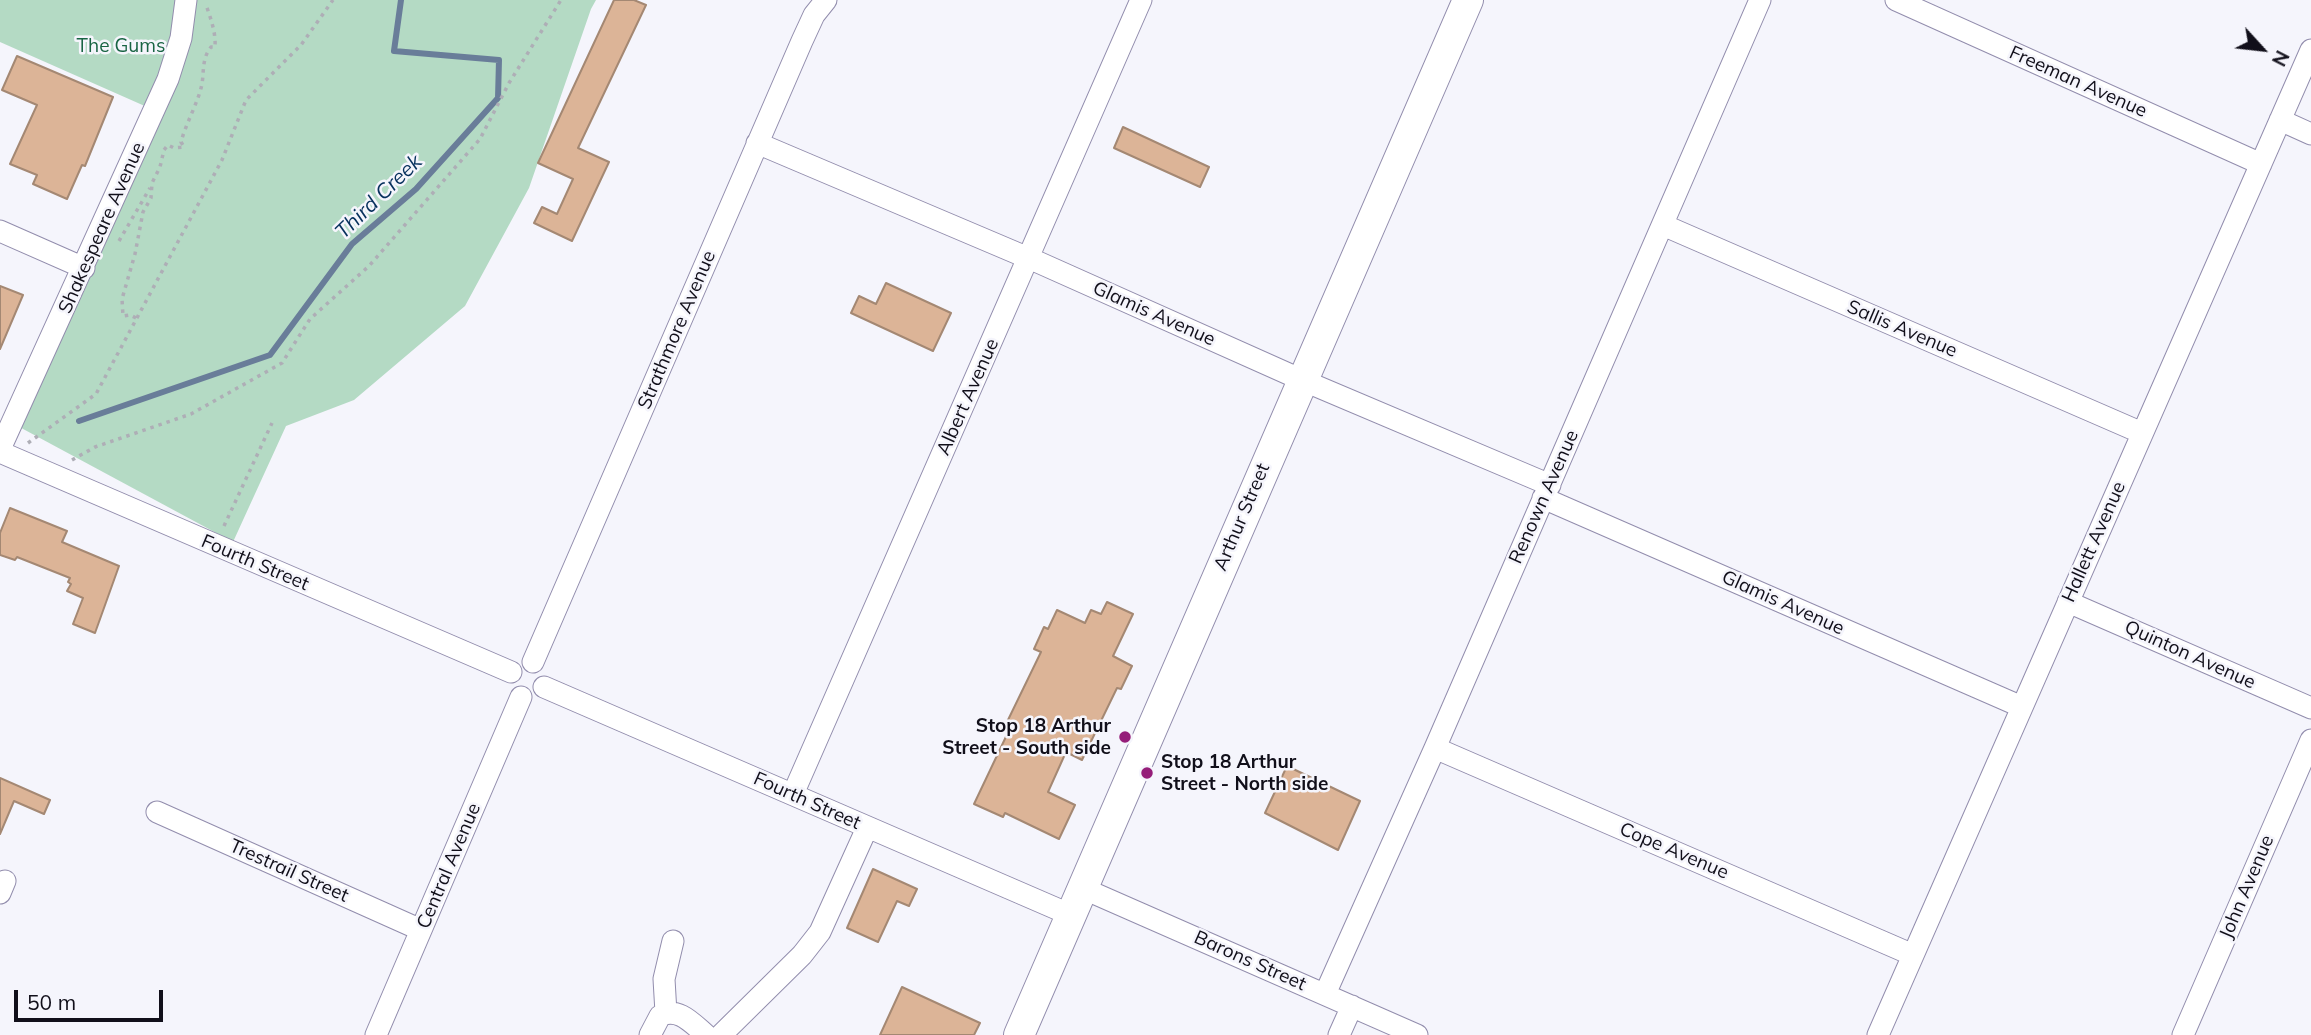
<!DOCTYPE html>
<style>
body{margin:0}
#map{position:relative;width:2311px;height:1035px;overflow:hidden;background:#f5f5fc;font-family:Mulish,sans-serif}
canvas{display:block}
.north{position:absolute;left:2227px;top:14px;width:70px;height:70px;-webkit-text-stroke:5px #f5f5fc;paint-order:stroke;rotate:117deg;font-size:19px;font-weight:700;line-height:28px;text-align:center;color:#110f1a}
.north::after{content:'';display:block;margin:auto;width:24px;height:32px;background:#110f1a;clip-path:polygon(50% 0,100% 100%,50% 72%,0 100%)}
.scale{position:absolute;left:14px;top:990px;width:149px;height:32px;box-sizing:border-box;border:4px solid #110f1a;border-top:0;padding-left:9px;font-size:21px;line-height:24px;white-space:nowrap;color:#110f1a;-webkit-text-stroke:5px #f5f5fc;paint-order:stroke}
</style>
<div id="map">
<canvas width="2311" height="1035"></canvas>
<div class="north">N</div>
<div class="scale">50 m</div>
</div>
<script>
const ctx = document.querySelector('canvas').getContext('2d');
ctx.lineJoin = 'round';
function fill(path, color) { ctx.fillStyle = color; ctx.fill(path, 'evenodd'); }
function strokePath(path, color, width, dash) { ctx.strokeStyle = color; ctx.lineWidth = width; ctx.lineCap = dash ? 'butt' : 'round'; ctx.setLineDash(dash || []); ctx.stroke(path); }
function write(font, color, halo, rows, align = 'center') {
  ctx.font = font + ' Mulish,sans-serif'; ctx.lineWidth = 5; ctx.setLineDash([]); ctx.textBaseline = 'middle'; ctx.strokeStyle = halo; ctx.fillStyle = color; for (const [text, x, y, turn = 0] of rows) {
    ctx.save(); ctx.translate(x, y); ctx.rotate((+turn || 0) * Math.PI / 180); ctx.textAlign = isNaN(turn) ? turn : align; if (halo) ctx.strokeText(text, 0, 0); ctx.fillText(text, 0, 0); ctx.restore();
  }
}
fill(new Path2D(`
 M0,0H175C175,37 161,73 147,107L0,42Z
 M186,0H596L591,9L529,188L465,306L354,400L286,426L233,542L12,423L168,79Z`), '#b4dac4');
strokePath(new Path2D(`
 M79,421L270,355L352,244L416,189L498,98L499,60L394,51L401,0`), '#697d99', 6);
const building = new Path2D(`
 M614,0H634L646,5L578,148L609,162L572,241L534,223L542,207L557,214L573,179L538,163Z
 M17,56L113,97L85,166L82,165L67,199L33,184L37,175L10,164L37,105L2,90Z
 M1123,127L1209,167L1200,187L1114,148Z
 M886,283L951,313L933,351L851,313L859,296L876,304Z
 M0,286L23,295L0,349Z
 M10,508L67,531L62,542L119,566L95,633L73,624L83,598L67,591L71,584L68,582L70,578L17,557L15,560L0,555V533Z
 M1107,602L1133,614L1113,656L1132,666L1121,689L1117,688L1082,760L1066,752L1048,792L1075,805L1059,839L1005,813L1003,817L974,804L1012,724L1007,722L1041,652L1034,649L1044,627L1048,629L1057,610L1085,623L1091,610L1101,614Z
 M1287,766L1360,801L1338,850L1265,813Z
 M0,778L50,800L44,814L14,801L0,834Z
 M873,869L917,889L909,906L897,901L878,942L847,928Z
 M902,987L980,1023L974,1035H880Z`);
fill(building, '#dcb497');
strokePath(building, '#a48873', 2);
const street = new Path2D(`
 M1896,0L2261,164
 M2280,120L2311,134
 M757,143L1040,263L1302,380L1550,485
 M1663,225L2142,433
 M0,231L84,268
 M0,449L168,79L181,38L186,0
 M0,452L511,672
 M1543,498L2022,707
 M2068,602L2311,708
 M533,662L802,41L814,15L826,0
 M544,687L1071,915
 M1435,748L1913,955
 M793,794L1141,0
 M157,812L421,930
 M1082,888L1417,1035
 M0,893L5,881
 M1325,994L1435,748L1760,0
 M666,1013L664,979L673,941
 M376,1035L521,697
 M650,1035L660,1016C678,1006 693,1024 706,1035
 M721,1035L802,955L820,932L867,828
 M1339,1035L1352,1006
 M1878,1035L2311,50
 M2183,1035L2311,740`);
const secondary = new Path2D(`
 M1019,1035L1468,0`);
strokePath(street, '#928dad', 23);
strokePath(secondary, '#928dad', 32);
strokePath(new Path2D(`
 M119,241L150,188
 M136,318L130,315L123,316L122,299L135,254L143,212L151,198L152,183L160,167L164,150L168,145L174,148L184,147L181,142C186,123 198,103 202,84C204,71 202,58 211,47H215C216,33 211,19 206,5
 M28,443L96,394L222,160L246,100L301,45L333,0
 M72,460L95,447L191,414L282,363L310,319L369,266L480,139L509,83L561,0
 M224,526L272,423`), '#aeaeb6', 3.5, [3.5, 5]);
strokePath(street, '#fff', 21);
strokePath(secondary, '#fff', 30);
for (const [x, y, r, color] of [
 [1125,737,7,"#951d79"],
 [1147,773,7,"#951d79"]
]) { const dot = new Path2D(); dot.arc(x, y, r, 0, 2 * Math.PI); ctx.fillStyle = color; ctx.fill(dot); strokePath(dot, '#f5f5fc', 2.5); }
write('19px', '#186443', '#f5f5fc', [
 ["The Gums",121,46]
]);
write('19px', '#110f1a', '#f5f5fc', [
 ["Freeman Avenue",2078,82,24],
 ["Shakespeare Avenue",102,228,-66],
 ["Glamis Avenue",1154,314,24],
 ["Sallis Avenue",1902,329,23],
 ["Strathmore Avenue",677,330,-67],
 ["Albert Avenue",968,397,-66],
 ["Renown Avenue",1544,497,-66],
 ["Arthur Street",1242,517,-67],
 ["Hallett Avenue",2094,542,-66],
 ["Fourth Street",255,563,23],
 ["Glamis Avenue",1783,603,24],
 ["Quinton Avenue",2190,655,24],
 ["Fourth Street",807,801,24],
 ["Cope Avenue",1674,851,23],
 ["Central Avenue",449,866,-67],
 ["Trestrail Street",289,871,24],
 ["John Avenue",2247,887,-67],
 ["Barons Street",1250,961,24]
]);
write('bold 19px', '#110f1a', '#f5f5fc', [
 ["Stop 18 Arthur",1111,726],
 ["Street - South side",1111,748],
 ["Stop 18 Arthur",1161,762,"left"],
 ["Street - North side",1161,784,"left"]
], 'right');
write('italic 21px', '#06305c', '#f5f5fc', [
 ["Third Creek",379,197,-44]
]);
</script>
